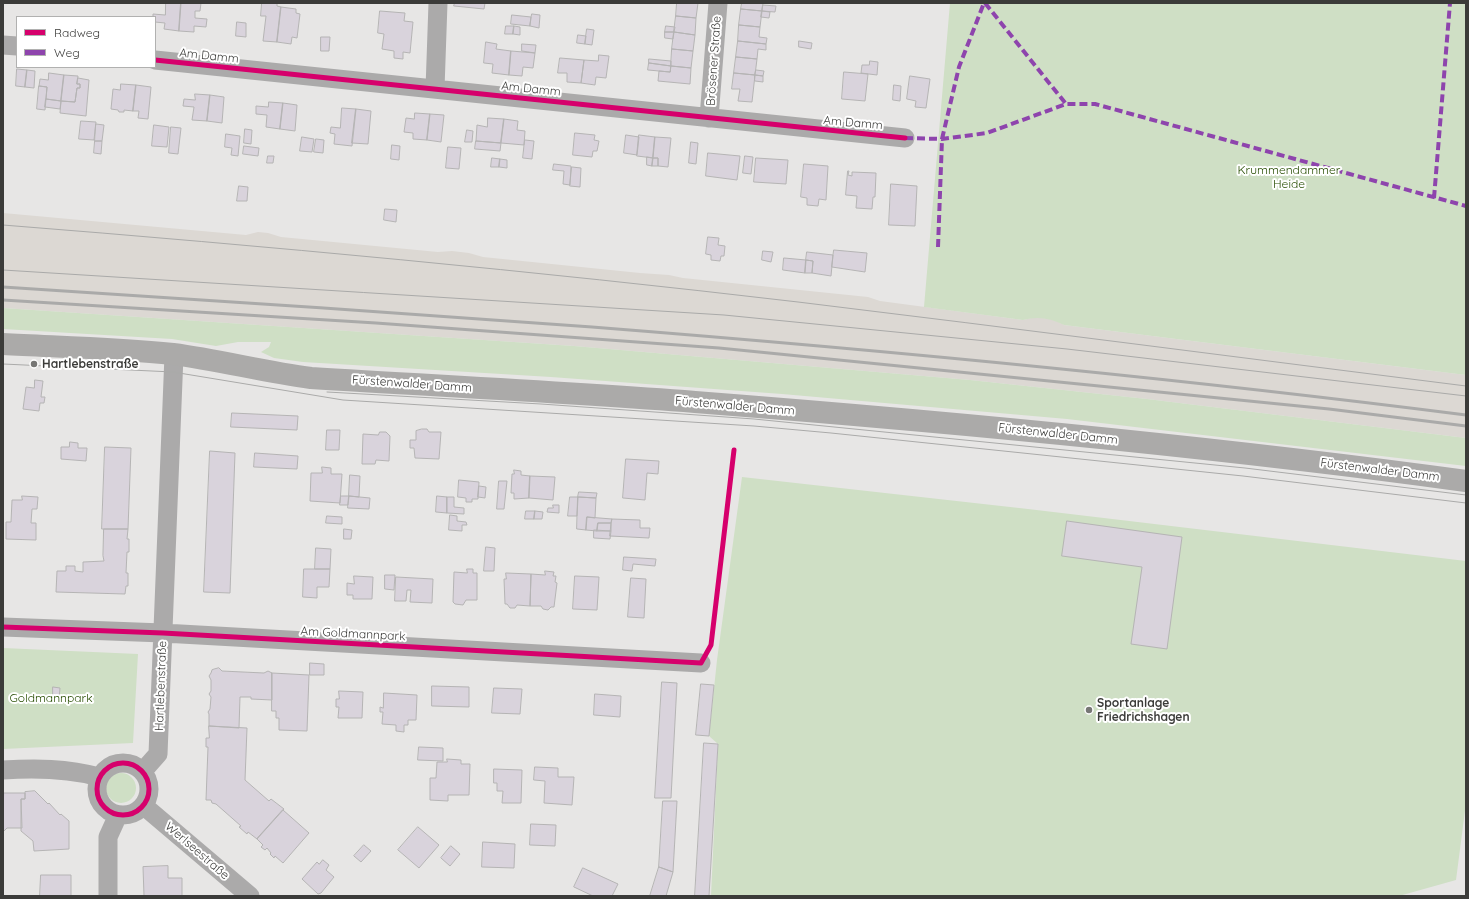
<!DOCTYPE html>
<meta charset="utf-8">
<style>
body{margin:0}
#map{position:relative;width:1469px;height:899px;overflow:hidden;background:#e7e6e5;font-family:Quicksand,sans-serif}
canvas{display:block}
.frame{position:absolute;inset:0;border:4px solid #3b3b39;pointer-events:none}
.legend{position:absolute;left:16px;top:16px;width:140px;height:52px;box-sizing:border-box;background:#fff;border:1px solid #b1b1b0;margin:0;padding:5px 7px;list-style:none;font-size:12px;color:#3b3b39}
.legend li{display:flex;align-items:center;gap:8px;height:20px}
.legend b{width:20px;border:1px solid #b1b1b0}
</style>
<div id="map">
<canvas width="1469" height="899"></canvas>
<div class="frame"></div>
<ul class="legend">
<li><b style="height:5px;background:#d6006c"></b>Radweg</li>
<li><b style="height:5px;background:#8e44ad"></b>Weg</li>
</ul>
</div>
<script>
const ctx = document.querySelector('canvas').getContext('2d');
ctx.lineJoin = 'round';
function fill(path, color) { ctx.fillStyle = color; ctx.fill(path, 'evenodd'); }
function strokePath(path, color, width, dash) { ctx.strokeStyle = color; ctx.lineWidth = width; ctx.lineCap = dash ? 'butt' : 'round'; ctx.setLineDash(dash || []); ctx.stroke(path); }
function write(font, color, halo, rows, align = 'center') {
  ctx.font = font + ' Quicksand,sans-serif'; ctx.lineWidth = 4; ctx.setLineDash([]); ctx.textBaseline = 'middle'; ctx.strokeStyle = halo; ctx.fillStyle = color; for (const [text, x, y, turn = 0] of rows) {
    ctx.save(); ctx.translate(x, y); ctx.rotate((+turn || 0) * Math.PI / 180); ctx.textAlign = isNaN(turn) ? turn : align; if (halo) ctx.strokeText(text, 0, 0); ctx.fillText(text, 0, 0); ctx.restore();
  }
}
fill(new Path2D(`
 M3,213L246,235L258,232L268,233L281,237L438,252L452,251L469,253L483,257L640,273L669,275L683,278L868,297L880,301L1023,320L1035,317L1053,319L1064,325L1466,375V438L1147,399L970,380L574,346L3,308Z`), '#dcd8d3');
fill(new Path2D(`
 M950,3H1466V375L1064,325C1050,318 1038,316 1023,320L924,307Z
 M3,308L574,346L970,380L1147,399L1466,438V466L1067,419L782,394L551,377L303,362L274,358L261,352L269,347L271,342H238L216,346L172,339L3,329Z
 M742,477L1028,509L1466,561V803L1456,880L1399,896H711L718,744L709,736L717,660Z
 M3,648L138,654L133,743L3,749Z
 M106 788a15 15 0 1 1 30 0a15 15 0 1 1-30 0Z`), '#cfdfc5');
const building = new Path2D(`
 M166,3H181L179,31L164,29L165,23L155,22V17H153V14L165,15Z
 M181,3H201L200,11H195V18L207,19L206,27L194,26V32L179,31Z
 M262,3H277V6L281,7L277,42L263,41L266,16H261Z
 M455,3H485L484,9L454,6Z
 M677,3H698L696,18L676,16Z
 M742,3H763L762,11L741,9Z
 M763,5L776,6L775,12L762,11Z
 M281,7L296,9V13L300,14L297,38L292,37L291,44L277,42Z
 M741,9L762,11L760,27L739,25Z
 M380,11L405,13L404,21L413,22L410,53L403,52V59L394,58V51L382,49L384,34L378,33Z
 M762,11L770,12L769,18L761,17Z
 M532,14L540,15L539,28L530,26Z
 M512,15L531,17L530,26L511,24Z
 M676,16L696,18L695,35L674,32Z
 M237,22L246,23V37L236,36Z
 M739,25L760,27L759,37L767,38L766,44L738,41Z
 M506,26H514L513,34H505Z
 M514,26L520,27V35L513,34Z
 M666,26L675,27L674,32H665Z
 M587,29L594,30L592,45L585,44Z
 M665,32H674L673,39L665,38Z
 M674,32L695,35L693,51L672,49Z
 M578,35L586,36L585,44L577,43Z
 M321,37H330L329,51H321Z
 M738,41L766,44V50L758,49L757,59L736,57Z
 M799,41L812,43L811,49L799,47Z
 M486,42L497,44L496,49L511,51L509,75L492,73L493,64L484,63Z
 M522,44L536,45L535,53L522,51Z
 M672,49L693,51L691,68L671,66Z
 M511,51L535,53L533,68L523,67L522,76L509,75Z
 M599,55L609,56L606,78L596,77L595,85L581,83L584,60L598,61Z
 M736,57L757,59L755,75L734,73Z
 M560,58L584,60L581,83L567,82V73H558Z
 M649,59L671,61V66L649,63Z
 M870,61L878,62L877,75L861,73L862,65H869Z
 M649,63L671,66L670,72L648,70Z
 M671,66L691,68L690,84L658,81L659,71L670,72Z
 M17,69L27,70L25,87L16,86Z
 M27,70L35,71L34,88L25,87Z
 M756,70L764,71L763,76L755,75Z
 M844,72L868,74L865,101L842,99Z
 M49,73L64,75L61,101L46,99L47,87L39,86L40,79L48,80Z
 M734,73L755,75L752,102L738,101L740,89H732Z
 M64,75L78,76L77,84H80V88H77L75,102L61,101Z
 M755,75L763,76V82L755,81Z
 M910,76L930,79L926,108L915,107L916,101L907,99Z
 M78,78L89,80L86,116L60,113L61,101L75,102L77,88H80V84H77Z
 M121,84L136,85L133,111L124,110V112H119L118,110L111,109L113,89L120,90Z
 M136,85L151,87L148,119L138,118L139,111H133Z
 M894,85L901,86L900,101L893,100Z
 M39,86L47,87L45,110L37,109Z
 M195,94L210,95L207,121L192,120L194,107L183,106L184,99L195,100Z
 M210,95L224,97L222,123L207,121Z
 M46,99L61,101L60,109L45,107Z
 M269,102L283,103L280,129L266,127L267,115L256,114V106L268,107Z
 M283,103L297,105L295,131L280,129Z
 M342,108L356,109L352,146L334,144L335,134L330,133L331,127L340,128Z
 M356,109L371,111L368,144L352,143Z
 M415,113L430,114L427,140L413,139V133L404,132L406,118L414,119Z
 M430,114L444,115L441,142L427,140Z
 M488,118L504,119L501,143L476,141L477,125L487,127Z
 M504,119L518,121L517,130L525,131L524,145L501,143Z
 M81,121L96,122L94,140L79,139Z
 M96,124L104,125L102,141H95Z
 M154,125L169,127L167,147L152,146Z
 M171,127L181,128L178,154L169,153Z
 M245,129L252,130L251,144L244,143Z
 M467,130L473,131L472,142H465Z
 M575,133L595,135L594,140L599,141L597,151H593L592,157L573,155Z
 M226,134L240,136L238,156L231,155L232,148L225,147Z
 M626,135L639,137L637,155L624,153Z
 M639,135L655,137L653,158L637,156Z
 M302,137L314,139L312,152L300,151Z
 M655,137L671,138L668,167L658,166V158H653Z
 M316,139L324,140L323,153L314,152Z
 M525,140L534,141L532,159L523,158Z
 M95,141H102L101,154L94,153Z
 M476,141L501,143L500,151L475,149Z
 M691,142L698,143L696,164L689,163Z
 M392,145L400,146L399,160L391,159Z
 M244,146L259,148L258,156L243,154Z
 M448,147L461,148L459,169L446,168Z
 M708,153L740,156L737,180L706,176Z
 M268,156H274L273,163H267Z
 M745,156L753,157L751,174L743,173Z
 M647,157L653,158L652,166L647,165Z
 M492,158L500,159L499,167H491Z
 M653,158H658V166H652Z
 M756,158L788,160L786,184L754,182Z
 M500,159L507,160V168L499,167Z
 M554,164L571,166L570,185L563,184L564,171L553,170Z
 M804,164L828,166L826,200L819,199L818,206L807,205V198L801,197Z
 M572,167L581,168L580,187L570,186Z
 M848,171H849L848,175L852,176V172L876,173L875,197H873L872,209L856,208L857,196L846,195Z
 M891,184L917,186L915,226L889,225Z
 M239,186L248,187L247,201H237Z
 M385,209L397,210L396,222L384,220Z
 M708,237L719,238L718,245L725,246L724,256H721L720,261L711,260V255L706,254Z
 M834,250L867,253L865,272L832,267Z
 M763,251L773,252L771,262L762,260Z
 M807,252L833,255L831,276L812,273L813,261L806,260Z
 M784,258L806,260L805,273L783,270Z
 M806,260L813,261L812,273H805Z
 M35,380L43,381L41,397H45L44,403H40L39,411L23,409L26,387L34,388Z
 M232,413L298,416L297,430L231,427Z
 M422,429H427L429,432H441L439,459L415,458L414,448H410V440H416V431Z
 M327,430H340L339,450H326Z
 M380,432H386L390,436L389,461L376,460L375,464H362L363,434L378,435Z
 M70,442L78,443V448H87L86,461L61,459V447H69Z
 M105,447L131,448L128,529H102Z
 M210,451L235,453L230,593L204,592Z
 M255,453L298,456L297,469L254,467Z
 M626,459L659,461L658,474L647,473L645,500L623,498Z
 M322,467L331,468V474H342L340,503L310,501L311,473H322Z
 M514,470L521,471V475L530,476L529,498L514,499V493H511L512,474H514Z
 M350,475L360,476L359,497L349,496Z
 M530,476L555,477L553,500L529,498Z
 M459,480L479,482L478,499H472V502H466V498L458,497Z
 M499,481H507L504,509H497Z
 M479,486L486,487L485,498L478,497Z
 M579,492L597,493L596,498L578,497Z
 M22,496L38,497L37,509H32L31,523H36V540L6,539V522H11L12,500H22Z
 M341,496H349L348,505H340Z
 M349,496L370,498L369,509L348,508Z
 M437,496L447,497V513L436,512Z
 M447,497H454V507L464,508V514L447,513Z
 M570,497H578L577,516H568Z
 M578,497L596,498L595,518L587,517L586,530L577,529Z
 M553,505H559V513L547,512L548,508H553Z
 M526,511H535L534,519H525Z
 M535,511L543,512L542,519H534Z
 M450,515L457,516V521L466,522L467,525H462V531L449,530Z
 M327,516L342,517V524L326,523Z
 M587,517L612,519L611,523H598L597,531L586,530Z
 M612,519L640,520V528H650L649,538L610,536Z
 M1067,521L1182,537L1167,649L1131,644L1142,567L1062,556Z
 M598,523H611V531H597Z
 M104,529H128L127,539H129V552H127L126,573H128V586H126L125,594L56,592L57,571H66V566H75V571L83,572V562L104,561L103,556Z
 M344,529L352,530L351,539H344Z
 M594,530L611,531L610,539L594,538Z
 M486,547L495,548L494,571H484Z
 M316,548L331,549L330,569H315Z
 M624,557L656,559L655,566L633,564L632,571L623,570Z
 M304,569H330L329,587H317V598L303,597Z
 M467,569H473V573H477V600H466L463,605L455,604L453,602L454,572L467,573Z
 M545,571L554,572L553,576H556L555,582L557,583L554,607H551L548,610L543,609L541,606H530L531,574L545,575Z
 M506,573L531,574L530,606L517,605L515,608H510L507,604H505L504,579H506Z
 M385,575H395L394,590L385,589Z
 M354,576L373,577L372,599H353V595H347V583L354,584Z
 M575,576L599,577L597,610L573,609Z
 M396,577L433,579L432,603L410,602L411,590H407L406,601H395Z
 M631,578L646,579L644,618L628,617Z
 M310,663L324,664V675H310Z
 M219,668L222,671L264,673L268,671L272,673V700L251,699V697H240L239,728L209,726V714L208,712L210,709L211,697L209,694L211,691V680L209,676L211,673L212,670Z
 M272,673L309,675L307,731L279,730V718H276V711H272Z
 M662,682L677,683L671,798H655Z
 M701,684L714,685L709,736L696,735Z
 M432,686L469,687V707L432,706Z
 M53,687L60,688L59,699H53Z
 M494,688L522,689L520,714L492,713Z
 M339,691L363,692L362,718H338L339,707H336V699H339Z
 M384,693L417,695L416,720H408V725H404V732L396,731V725L382,724L383,712H380V707L383,708Z
 M595,694L621,696L620,717L594,715Z
 M209,726L247,728L245,780L269,801L271,799L284,809L257,839L248,832L247,834L239,827L241,826L216,804L212,803L211,800H206L208,747H206V738H209Z
 M704,743L718,744L709,896H695Z
 M419,747L443,748V761L418,760Z
 M447,759L461,760V764H470L469,795H448V801L430,800V778H436L437,762H447Z
 M535,767L558,768V777H574L572,805L544,803L545,781L534,780Z
 M494,769L522,770L521,803H502L503,791H497V783H494Z
 M35,791L48,804L49,803L60,815L61,814L69,821V849L34,851L33,841L21,831V799H25V792Z
 M4,793H25V799H21L22,828H7L3,832Z
 M663,801H677L673,872L659,867Z
 M283,810L309,833L283,863L275,856L274,858L270,854L271,853L267,848L265,850L261,847L263,845L257,839Z
 M531,824L556,825L555,846L530,845Z
 M418,827L439,845L419,868L398,850Z
 M483,842L515,844L514,868L482,867Z
 M364,845L371,851L361,862L354,856Z
 M451,846L460,854L450,866L441,858Z
 M323,860L329,865L326,870L334,877L321,893L318,894L302,879L317,862L319,864Z
 M168,866V878H182V896H144L143,867Z
 M659,867L673,872L666,896H650Z
 M583,868L618,884L612,896H593L574,887Z
 M41,875H71V896H40Z`);
fill(building, '#d9d3dc');
strokePath(building, '#b5b4b4', 1);
strokePath(new Path2D(`
 M3,45L17,46
 M155,60L905,138
 M435,89L438,3
 M709,118L718,3
 M3,627L163,633L701,663
 M97 789a26 26 0 1 1 52 0a26 26 0 1 1-52 0Z
 M3,770C35,768 67,768 99,777
 M143,771L158,754L174,355
 M144,806L250,896
 M108,896V837L118,815`), '#abaaaa', 19);
strokePath(new Path2D(`
 M3,344C60,347 117,348 173,354C219,360 265,372 311,378C439,386 567,392 695,402C953,422 1210,446 1466,481`), '#abaaa9', 22);
strokePath(new Path2D(`
 M3,225C268,246 534,271 798,302C1021,329 1243,358 1466,386
 M3,270L724,315L1067,349L1466,396
 M3,364L173,372L343,400L754,426L831,433L1243,476L1466,503
 M327,392L541,404L754,419L1245,468L1466,495`), '#aaaaa9', 1);
strokePath(new Path2D(`
 M3,287C199,300 396,312 592,327C884,350 1176,378 1466,415
 M3,300L376,323L719,348L1329,409L1466,426`), '#aaaaa9', 3);
strokePath(new Path2D(`
 M985,3L1066,104
 M905,138L942,139L987,133L1066,104H1095L1466,206
 M1434,198L1450,3
 M938,247L942,139L959,67L984,3`), '#8e44ad', 4, [8, 4]);
strokePath(new Path2D(`
 M155,60L905,138
 M3,627L163,633L701,663L711,645L734,450
 M97 789a26 26 0 1 1 52 0a26 26 0 1 1-52 0Z`), '#d6006c', 5);
for (const [x, y, r, color] of [
 [34,364,4,"#777775"],
 [1089,710,4,"#777775"]
]) { const dot = new Path2D(); dot.arc(x, y, r, 0, 2 * Math.PI); ctx.fillStyle = color; ctx.fill(dot); strokePath(dot, '#fff', 1.5); }
write('12px', '#3b3b39', '#fff', [
 ["Am Damm",209,56,6],
 ["Brösener Straße",714,61,-86],
 ["Am Damm",531,89,6],
 ["Am Damm",853,123,5],
 ["Fürstenwalder Damm",412,384,4],
 ["Fürstenwalder Damm",735,406,5],
 ["Fürstenwalder Damm",1058,434,6],
 ["Fürstenwalder Damm",1380,470,7],
 ["Am Goldmannpark",353,634,3],
 ["Hartlebenstraße",161,686,-88],
 ["Werlseestraße",197,851,41]
]);
write('12px', '#274d02', '#fff', [
 ["Krummendammer",1289,170],
 ["Heide",1289,184],
 ["Goldmannpark",51,698]
]);
write('bold 12px', '#3b3b39', '#fff', [
 ["Hartlebenstraße",42,364],
 ["Sportanlage",1097,703],
 ["Friedrichshagen",1097,717]
], 'left');
</script>
